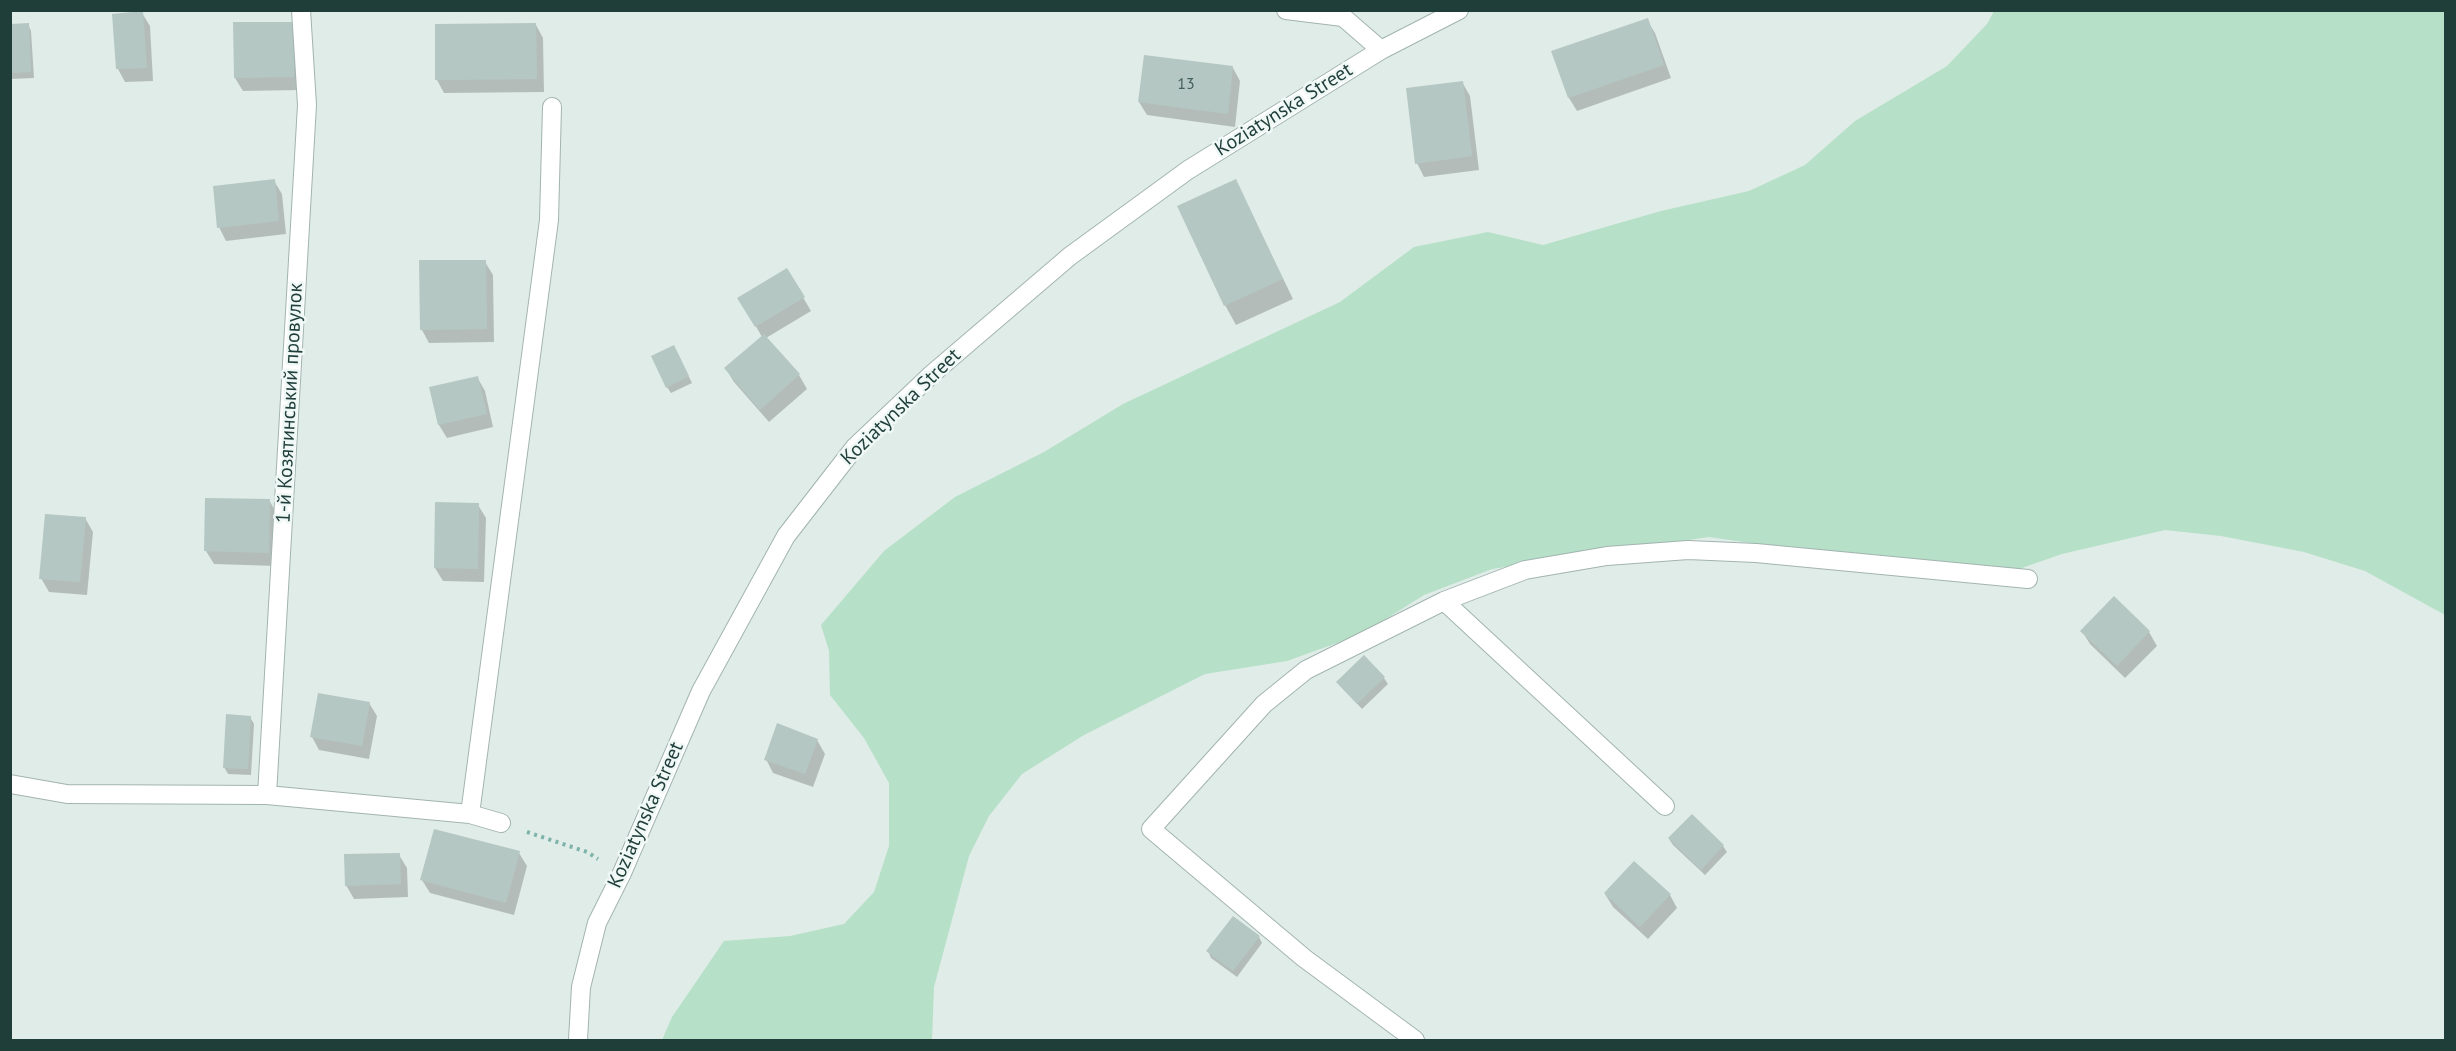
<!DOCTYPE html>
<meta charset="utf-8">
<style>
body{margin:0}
#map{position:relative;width:2456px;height:1051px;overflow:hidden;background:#e0ece8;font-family:"PT Sans",sans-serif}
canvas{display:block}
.frame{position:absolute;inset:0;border:12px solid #1f3e3a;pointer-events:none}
</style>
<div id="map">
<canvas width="2456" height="1051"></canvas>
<div class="frame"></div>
</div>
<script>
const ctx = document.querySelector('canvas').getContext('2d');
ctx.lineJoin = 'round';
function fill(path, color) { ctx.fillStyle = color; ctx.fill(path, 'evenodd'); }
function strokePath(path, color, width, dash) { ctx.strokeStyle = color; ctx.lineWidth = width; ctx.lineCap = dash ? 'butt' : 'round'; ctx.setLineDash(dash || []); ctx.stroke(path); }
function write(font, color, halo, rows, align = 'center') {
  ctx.font = font + ' "PT Sans",sans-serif'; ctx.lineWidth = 5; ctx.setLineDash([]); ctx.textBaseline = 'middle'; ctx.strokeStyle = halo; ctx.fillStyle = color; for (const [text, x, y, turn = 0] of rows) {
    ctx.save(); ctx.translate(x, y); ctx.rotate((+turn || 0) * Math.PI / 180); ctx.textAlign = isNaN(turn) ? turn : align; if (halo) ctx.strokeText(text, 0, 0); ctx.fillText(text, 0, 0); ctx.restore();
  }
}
fill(new Path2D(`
 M1994,11H2445V615L2365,571L2304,552L2221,536L2165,530L2062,554L1993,578L1709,537L1492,569L1424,595L1362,634L1287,661L1205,674L1084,735L1022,774L989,816L969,856L934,987L932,1040H662L672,1017L724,941L790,936L844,924L874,892L889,846V783L864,738L830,695L829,651L821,625L884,551L955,497L1044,452L1123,404L1340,302L1414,247L1488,232L1543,245L1661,211L1749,191L1805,165L1855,121L1947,66L1987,24Z`), '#b6e0c7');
fill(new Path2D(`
 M142,13L150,26L153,81L125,82L118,69Z
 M1647,20L1655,33L1671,78L1577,111L1569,98L1553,52Z
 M28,24L31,31L34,78L10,79V25Z
 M293,24L301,90L243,91L235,78Z
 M536,25L543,38L544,92L444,93L437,80Z
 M1233,68L1240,81L1235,127L1147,115L1139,102Z
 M1462,82L1470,96L1479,170L1424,177L1417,163Z
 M274,181L282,194L286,234L226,241L219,227Z
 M1236,181L1293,299L1236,325L1225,305Z
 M485,262L493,275L494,342L429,343L422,330Z
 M787,270L811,311L766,338L799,375L807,389L769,422L734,382L726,369L762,337L740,298Z
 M677,353L692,383L671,393L667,387Z
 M477,377L485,391L493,427L447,438L439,425L431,388Z
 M207,499L269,500L277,514L276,566L214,564L206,551Z
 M478,505L486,518L484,582L443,581L435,568Z
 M85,518L93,532L87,595L49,592L41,578Z
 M2114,598L2149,632L2157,646L2125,678L2090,644L2082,631Z
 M1384,678L1388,684L1362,709L1338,683Z
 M369,703L377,716L369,759L319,750L312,737Z
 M250,717L254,724L251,775L228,774L224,767Z
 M817,740L825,754L813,787L773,773L766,759Z
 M1669,839L1723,846L1727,852L1705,875L1673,845Z
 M519,853L527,866L514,915L430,893L422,880Z
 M399,855L407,868L408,897L354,899L346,885Z
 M1605,894L1670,895L1677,908L1648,939L1613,907Z
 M1259,937L1262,943L1237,977L1211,958L1208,951Z`), '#0003');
fill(new Path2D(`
 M143,11L147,68L116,69L112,14Z
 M1648,18L1664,65L1568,98L1551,51Z
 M233,22H294V77L234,78Z
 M29,23L31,72L10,73V24Z
 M536,23L537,79L435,80V24Z
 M1144,55L1233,66L1228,114L1138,102Z
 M1463,81L1472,156L1415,164L1406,88Z
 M275,179L279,221L217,228L213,186Z
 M1236,179L1283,279L1224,306L1177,206Z
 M419,260H486L487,329L420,330Z
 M787,268L805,297L755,327L737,298Z
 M764,334L800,374L760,410L724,368Z
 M674,345L689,376L666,388L651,356Z
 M478,376L487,414L438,425L429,387Z
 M205,498L270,499L269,553L204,551Z
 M435,502L479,503L478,569L434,568Z
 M45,514L86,517L80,582L39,579Z
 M2114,596L2150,631L2117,666L2080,631Z
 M1364,655L1385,677L1357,704L1336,682Z
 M318,693L370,702L362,746L310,737Z
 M226,714L251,716L248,769L223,768Z
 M777,723L818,739L805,774L764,760Z
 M1692,814L1724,845L1701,870L1668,838Z
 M434,829L520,851L506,903L420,880Z
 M400,853L401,884L345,886L344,854Z
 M1634,861L1671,894L1640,927L1604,893Z
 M1233,916L1260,936L1233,971L1206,951Z`), '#b5c7c2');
const minor = new Path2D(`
 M1286,10L1343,17L1381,50
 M1444,601L1665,806
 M10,784L67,794L267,795L470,814L501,823
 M267,795L307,105L301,10
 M470,814L549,220L552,107
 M578,1040L581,987L597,923L622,873L701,691L786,536L855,447L932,374L1070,256L1188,170L1381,50L1459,10
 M1415,1040L1304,958L1151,829L1264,704L1306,670L1444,601L1525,570L1607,556L1688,550L1756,553L2028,579`);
strokePath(minor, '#a2b4b0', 20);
strokePath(new Path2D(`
 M527,832L587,852L598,859`), '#7db3a9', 4, [3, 4.5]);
strokePath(minor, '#fff', 18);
write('16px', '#44605c', null, [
 ["13",1186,84]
]);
write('20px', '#1f3e3a', '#f0f8f6', [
 ["Koziatynska Street",1284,110,-32],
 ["1-й Козятинський провулок",290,403,-87],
 ["Koziatynska Street",901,407,-44],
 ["Koziatynska Street",646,815,-66]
]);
</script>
